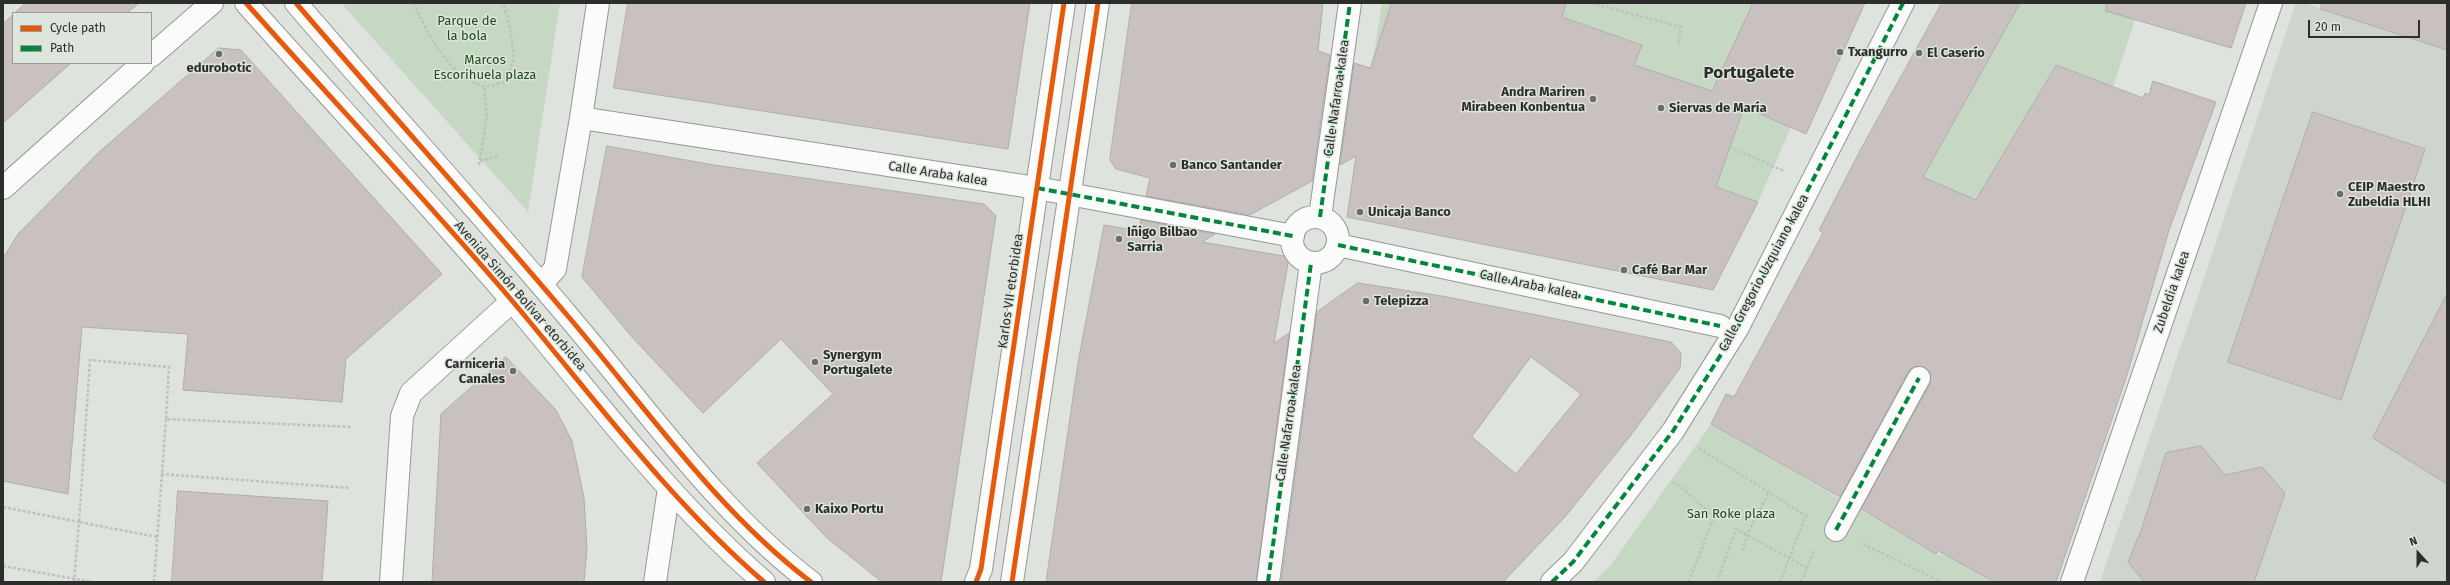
<!DOCTYPE html>
<meta charset="utf-8">
<style>
body{margin:0}
#map{position:relative;width:2450px;height:585px;overflow:hidden;background:#dee3de;font-family:"Fira Sans",sans-serif}
canvas{display:block}
.frame{position:absolute;inset:0;border:4px solid #2b2e2a;pointer-events:none}
.legend{position:absolute;left:12px;top:12px;width:140px;height:52px;box-sizing:border-box;background:#dde5dc;border:1px solid #969c95;margin:0;padding:5px 7px;list-style:none;font-size:12px;color:#2b2e2a}
.legend li{display:flex;align-items:center;gap:8px;height:20px}
.legend b{width:20px;border:1px solid #969c95}
.north{position:absolute;left:2398px;top:533px;width:40px;height:40px;-webkit-text-stroke:3px #dde5dc;paint-order:stroke;rotate:339deg;font-size:11px;font-weight:700;line-height:16px;text-align:center;color:#2b2e2a}
.north::after{content:'';display:block;margin:auto;width:14px;height:18px;background:#2b2e2a;clip-path:polygon(50% 0,100% 100%,50% 72%,0 100%)}
.scale{position:absolute;left:2308px;top:20px;width:112px;height:18px;box-sizing:border-box;border:2px solid #2b2e2a;border-top:0;padding-left:5px;font-size:12px;line-height:14px;white-space:nowrap;color:#2b2e2a;-webkit-text-stroke:3px #dde5dc;paint-order:stroke}
</style>
<div id="map">
<canvas width="2450" height="585"></canvas>
<div class="frame"></div>
<ul class="legend">
<li><b style="height:5px;background:#e8590c"></b>Cycle path</li>
<li><b style="height:5px;background:#00873e"></b>Path</li>
</ul>
<div class="north">N</div>
<div class="scale">20 m</div>
</div>
<script>
const ctx = document.querySelector('canvas').getContext('2d');
ctx.lineJoin = 'round';
function fill(path, color) { ctx.fillStyle = color; ctx.fill(path, 'evenodd'); }
function strokePath(path, color, width, dash) { ctx.strokeStyle = color; ctx.lineWidth = width; ctx.lineCap = dash ? 'butt' : 'round'; ctx.setLineDash(dash || []); ctx.stroke(path); }
function write(font, color, halo, rows, align = 'center') {
  ctx.font = font + ' "Fira Sans",sans-serif'; ctx.lineWidth = 3; ctx.setLineDash([]); ctx.textBaseline = 'middle'; ctx.strokeStyle = halo; ctx.fillStyle = color; for (const [text, x, y, turn = 0] of rows) {
    ctx.save(); ctx.translate(x, y); ctx.rotate((+turn || 0) * Math.PI / 180); ctx.textAlign = isNaN(turn) ? turn : align; if (halo) ctx.strokeText(text, 0, 0); ctx.fillText(text, 0, 0); ctx.restore();
  }
}
fill(new Path2D(`
 M2296,3H2304L2447,50V582H2100L2193,311Z`), '#cdd5cc');
fill(new Path2D(`
 M341,3H560L528,212Z
 M1382,3H1393L1372,67Z
 M1507,3H1753L1712,91L1634,65L1641,44L1562,17Z
 M2020,3H2123L2139,8L2113,87L2055,65L1928,287L1951,189L1923,177Z
 M1744,106L1791,127L1758,202L1716,187Z
 M1711,424L1936,554L1948,557L1995,582H1593L1610,566Z`), '#c6d8c4');
const building = new Path2D(`
 M26,3H139L127,13H15Z
 M628,3H1030L1008,149L614,88Z
 M1132,3H1323L1318,51L1330,55L1312,181L1250,215L1146,196L1150,178L1116,169L1110,160Z
 M1392,3H1566L1562,17L1642,45L1634,65L1712,91L1753,3H1865L1806,134L1744,107L1716,187L1758,202L1713,290L1347,217L1356,156L1340,165L1354,63L1370,68Z
 M1942,3H2020L1923,177L1976,200L2056,65L2143,98L2145,93L2149,95L2153,81L2216,102L2169,230L2127,375L2056,582H1995L1938,551L1936,554L1861,509L1930,384V372L1925,367H1913L1908,372L1840,497L1711,424L1726,394L1734,397L1823,233L1819,230L1862,147Z
 M2107,3H2246L2231,48L2106,11Z
 M2322,3H2447V50L2321,9Z
 M13,15V63H71L3,123V24Z
 M219,48L241,50L442,274L346,359L342,402L183,390L188,334L82,327L68,494L3,481V258L18,234L98,153Z
 M2313,112L2425,149L2341,400L2228,362Z
 M607,146L714,165L984,204L996,216L941,582H882L827,538L757,463L833,394L781,339L703,413L632,337L582,277Z
 M1141,220L1215,234L1202,242L1289,257L1274,343L1289,333L1256,582H1046L1078,363L1104,225L1139,231Z
 M1358,283L1442,296L1671,342L1681,353L1680,368L1631,435L1564,518L1503,582H1281L1317,312ZM1531,357L1581,394L1516,474L1472,437Z
 M2447,294V484L2373,438Z
 M506,357L556,410L572,441L584,498L587,549L584,582H432L441,414Z
 M2201,446L2225,475L2262,467L2285,493L2254,582H2144L2128,562L2142,528L2166,453Z
 M178,491L328,501L322,582H172Z`);
fill(building, '#c9c1c0');
strokePath(building, '#adaeab', 1);
const pedestrian = new Path2D(`
 M1037,188L1293,236
 M1292 240a23 23 0 1 1 46 0a23 23 0 1 1-46 0Z
 M1320,217L1350,3
 M1338,245L1720,326
 M1836,530L1919,378
 M1268,582L1311,263`);
const minor = new Path2D(`
 M246,3C335,103 427,201 514,303C594,398 669,500 764,582
 M296,3C386,108 478,210 567,315C644,405 716,510 811,582
 M151,56L212,3
 M581,118L1037,188
 M3,188L143,63
 M541,284L555,269L581,118L598,3
 M391,582L402,416L411,393L512,301
 M655,582L669,488
 M1552,582L1573,562L1673,431L1737,329L1903,3
 M2072,582L2271,3`);
const tertiary = new Path2D(`
 M976,582L981,569L1064,3
 M1012,582L1098,3`);
strokePath(pedestrian, '#969995', 24);
strokePath(minor, '#969995', 24);
strokePath(tertiary, '#969995', 24);
strokePath(new Path2D(`
 M414,3C426,32 450,78 484,86C489,87 499,83 505,82L514,58L510,28L503,3
 M1592,3L1681,27L1678,46
 M1730,147L1784,171
 M480,161L499,156
 M479,165L487,116L484,86
 M1699,448L1808,517
 M161,474L349,488
 M1673,482L1680,486L1714,517L1731,515
 M3,507L79,522L74,582
 M157,537L79,522L90,360L169,367L166,419
 M1863,544L1942,582
 M1743,551L1747,535L1769,492
 M3,566L92,582
 M154,582L166,419L352,427
 M1689,582L1714,517
 M1717,582L1736,529L1807,568
 M1780,582L1806,516
 M1801,582L1814,551`), '#bfc1bf', 2.5, [3, 2]);
strokePath(pedestrian, '#fafbfa', 22);
strokePath(minor, '#fafbfa', 22);
strokePath(tertiary, '#fafbfa', 22);
strokePath(new Path2D(`
 M1037,188L1293,236
 M1320,217L1350,3
 M1338,245L1720,326
 M1836,530L1919,378
 M1268,582L1311,263
 M1552,582L1573,562L1673,431L1737,329L1903,3`), '#00873e', 4, [8, 4]);
strokePath(new Path2D(`
 M246,3C335,103 427,201 514,303C594,398 669,500 764,582
 M296,3C386,108 478,210 567,315C644,405 716,510 811,582
 M976,582L981,569L1064,3
 M1012,582L1098,3`), '#e8590c', 5);
for (const [x, y, r, color] of [
 [1840,52,4,"#6a6d69"],
 [1919,53,4,"#6a6d69"],
 [219,54,4,"#6a6d69"],
 [1593,99,4,"#6a6d69"],
 [1661,108,4,"#6a6d69"],
 [1173,165,4,"#6a6d69"],
 [2340,194,4,"#6a6d69"],
 [1360,212,4,"#6a6d69"],
 [1119,239,4,"#6a6d69"],
 [1624,270,4,"#6a6d69"],
 [1366,301,4,"#6a6d69"],
 [815,362,4,"#6a6d69"],
 [513,371,4,"#6a6d69"],
 [807,509,4,"#6a6d69"]
]) { const dot = new Path2D(); dot.arc(x, y, r, 0, 2 * Math.PI); ctx.fillStyle = color; ctx.fill(dot); strokePath(dot, '#dde5dc', 1.5); }
write('13px', '#1e4d19', '#dde5dc', [
 ["Parque de",467,21],
 ["la bola",467,36],
 ["Marcos",485,60],
 ["Escorihuela plaza",485,75],
 ["San Roke plaza",1731,514]
]);
write('bold 13px', '#2b2e2a', '#dde5dc', [
 ["Txangurro",1848,52],
 ["El Caserío",1927,53],
 ["edurobotic",219,68,"center"],
 ["Andra Mariren",1585,92,"right"],
 ["Mirabeen Konbentua",1585,107,"right"],
 ["Siervas de María",1669,108],
 ["Banco Santander",1181,165],
 ["CEIP Maestro",2348,187],
 ["Zubeldia HLHI",2348,202],
 ["Unicaja Banco",1368,212],
 ["Iñigo Bilbao",1127,232],
 ["Sarria",1127,247],
 ["Café Bar Mar",1632,270],
 ["Telepizza",1374,301],
 ["Synergym",823,355],
 ["Portugalete",823,370],
 ["Carniceria",505,364,"right"],
 ["Canales",505,379,"right"],
 ["Kaixo Portu",815,509]
], 'left');
write('13px', '#2b2e2a', '#dde5dc', [
 ["Calle Nafarroa kalea",1337,98,-82],
 ["Calle Araba kalea",938,174,9],
 ["Calle Gregorio Uzquiano kalea",1764,273,-62],
 ["Calle Araba kalea",1529,285,12],
 ["Karlos VII etorbidea",1011,291,-82],
 ["Zubeldia kalea",2172,292,-71],
 ["Avenida Simón Bolívar etorbidea",520,296,49],
 ["Calle Nafarroa kalea",1289,423,-82]
]);
write('bold 17px', '#2b2e2a', '#dde5dc', [
 ["Portugalete",1749,73]
]);
</script>
